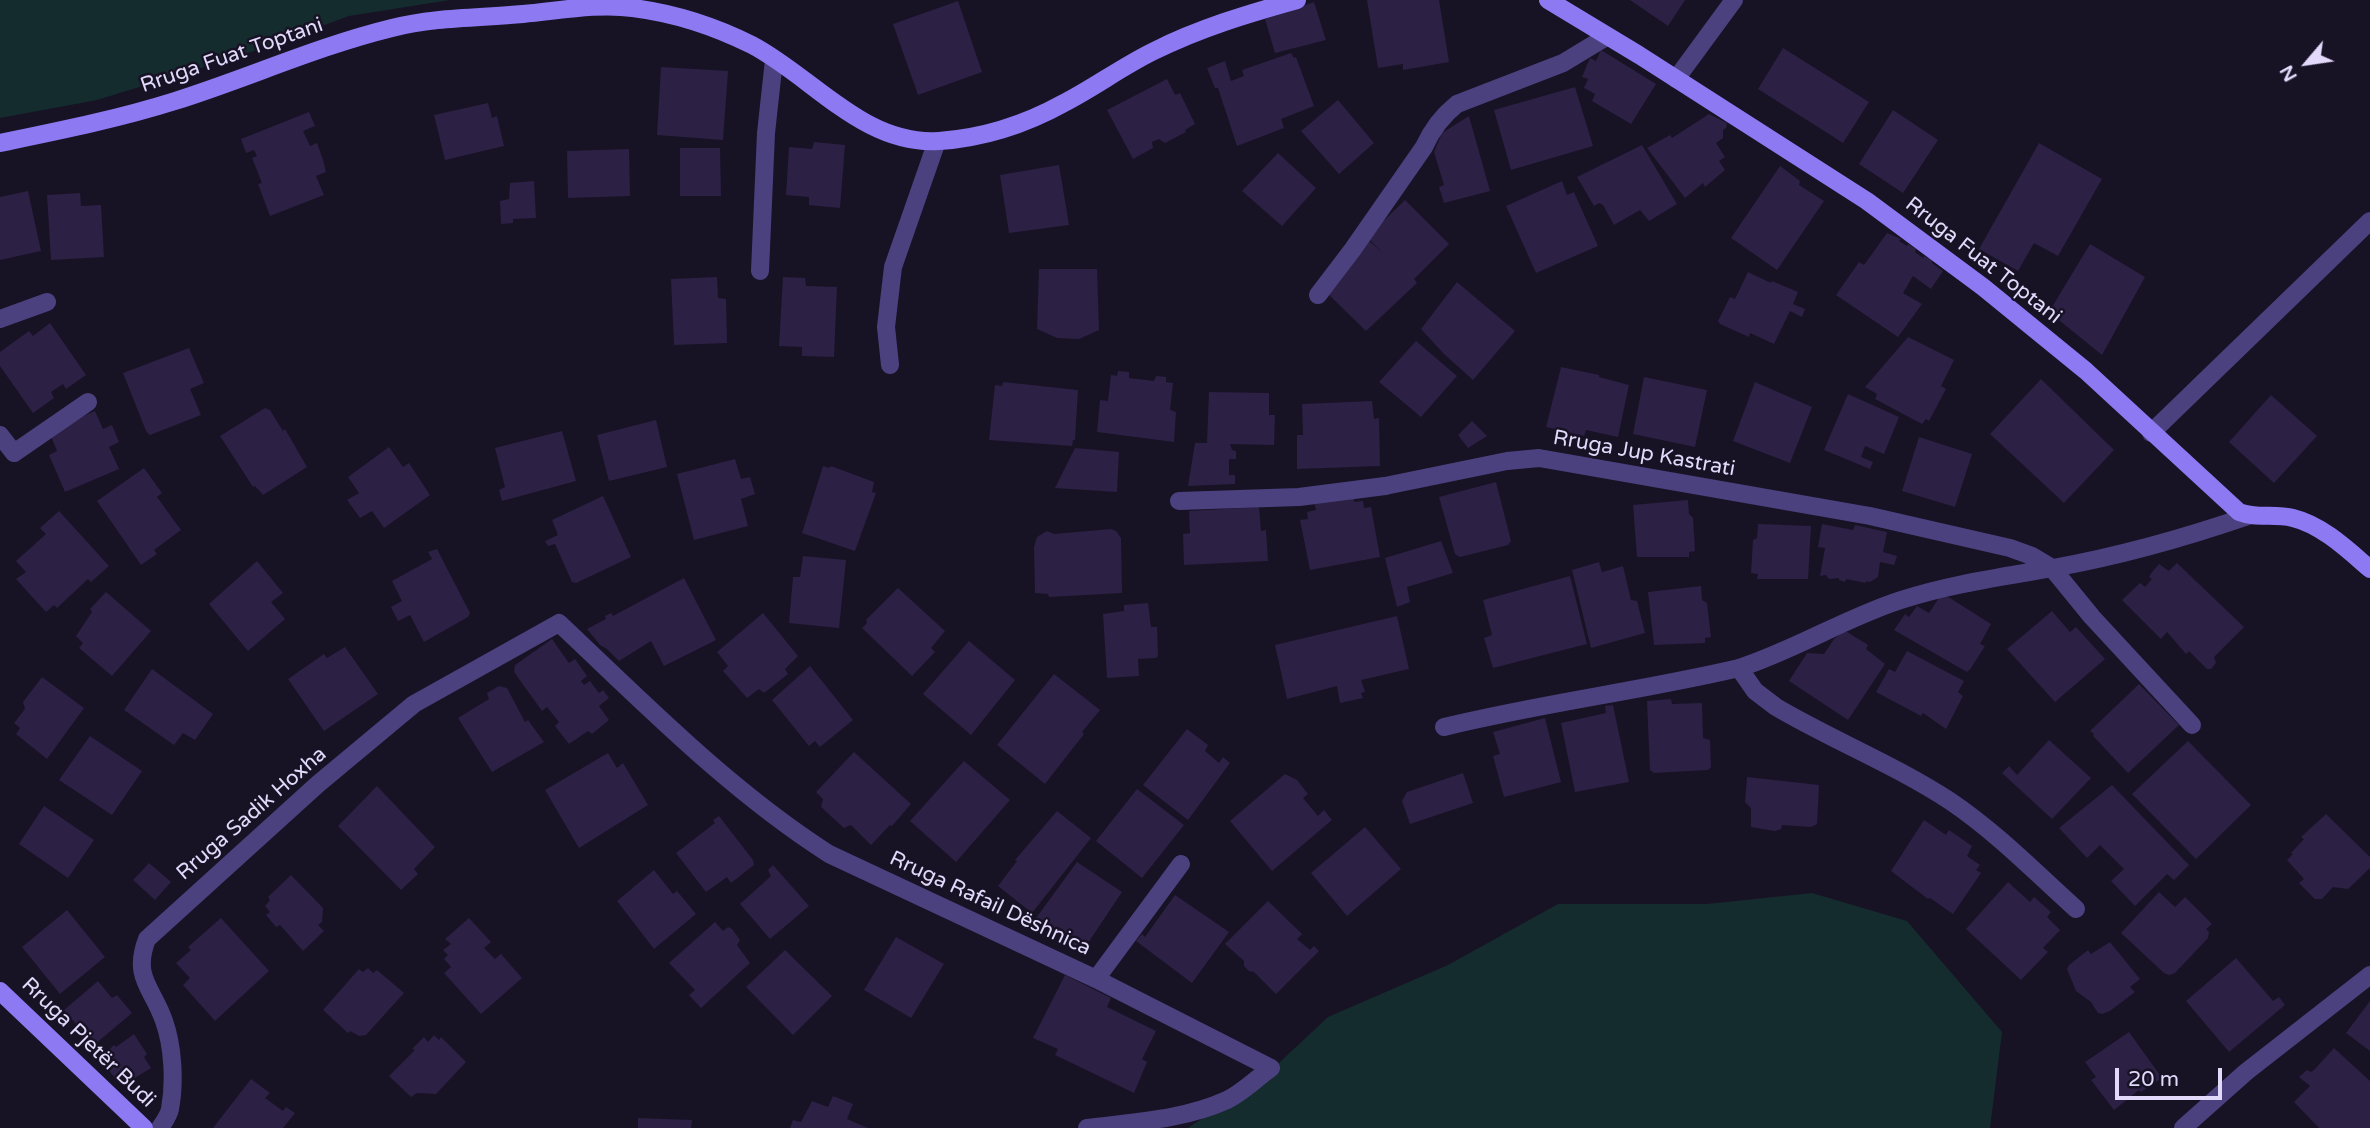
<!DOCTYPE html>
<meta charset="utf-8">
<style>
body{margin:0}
#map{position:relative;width:2370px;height:1128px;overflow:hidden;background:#181225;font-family:"Varela Round",sans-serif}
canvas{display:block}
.north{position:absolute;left:2272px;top:28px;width:70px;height:70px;-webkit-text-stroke:5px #181225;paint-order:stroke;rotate:241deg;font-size:19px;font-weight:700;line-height:28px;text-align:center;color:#e2d9fb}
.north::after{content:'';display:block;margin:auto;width:24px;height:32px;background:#e2d9fb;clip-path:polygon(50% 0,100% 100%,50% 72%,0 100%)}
.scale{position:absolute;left:2115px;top:1068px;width:107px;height:32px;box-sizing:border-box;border:4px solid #e2d9fb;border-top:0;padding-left:9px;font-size:21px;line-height:24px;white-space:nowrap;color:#e2d9fb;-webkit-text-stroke:5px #181225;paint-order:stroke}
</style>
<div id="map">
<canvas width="2370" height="1128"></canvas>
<div class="north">N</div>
<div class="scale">20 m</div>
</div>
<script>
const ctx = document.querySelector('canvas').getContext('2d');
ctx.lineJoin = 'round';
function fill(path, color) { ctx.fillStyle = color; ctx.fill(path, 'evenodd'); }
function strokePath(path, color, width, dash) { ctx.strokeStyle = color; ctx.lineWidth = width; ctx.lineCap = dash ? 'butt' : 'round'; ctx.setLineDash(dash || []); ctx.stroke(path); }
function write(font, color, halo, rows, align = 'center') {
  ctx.font = font + ' "Varela Round",sans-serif'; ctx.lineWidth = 5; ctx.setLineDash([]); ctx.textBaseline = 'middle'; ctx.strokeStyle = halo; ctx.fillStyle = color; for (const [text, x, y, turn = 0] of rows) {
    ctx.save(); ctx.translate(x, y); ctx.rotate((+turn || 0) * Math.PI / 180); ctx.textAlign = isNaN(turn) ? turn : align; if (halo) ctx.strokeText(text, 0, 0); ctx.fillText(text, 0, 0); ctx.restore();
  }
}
fill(new Path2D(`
 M0,0H450L349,16L237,57L97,100L0,118Z
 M1812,893L1907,921L2002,1032L1990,1128H1188L1264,1077L1328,1017L1448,965L1558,904H1707Z`), '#152c2e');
fill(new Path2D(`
 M1367,0H1439L1449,62L1403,70V64L1378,68Z
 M1630,0H1685L1668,26Z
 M958,1L982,72L918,95L893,24Z
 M1314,2L1326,40L1275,53L1265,19Z
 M1783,48L1869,102L1843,143L1758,89Z
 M1601,50L1656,84L1631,124L1592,101L1595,94L1584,88L1588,79L1582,77L1590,58L1596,61Z
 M1291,53L1294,58L1296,57L1314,106L1281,119L1284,128L1237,146L1218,88H1215L1207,68L1225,61L1231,81L1244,76L1242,70Z
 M661,67L728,71L723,140L657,135Z
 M1167,79L1175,95L1180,93L1195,124L1185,130L1186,132L1165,143L1159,139L1152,142L1153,148L1133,159L1107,110Z
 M1575,87L1593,146L1511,170L1494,110Z
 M1338,100L1374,143L1339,174L1301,131Z
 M488,103L492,118L497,116L504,146L445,160L434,115Z
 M1893,110L1938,140L1903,193L1859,164Z
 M309,112L315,126L303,131L310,146L317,143L323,160L326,172L316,176L324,195L270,216L258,184L262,183L252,158L257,156L254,150L246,153L241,139Z
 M1709,114L1727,123L1726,128L1723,130V138L1716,143L1725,157L1719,161L1725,170L1705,187L1703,183L1685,198L1647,148L1670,135L1672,138Z
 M1469,116L1490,191L1444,203L1439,187L1444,185L1434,152L1442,133Z
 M814,142L845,145L840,208L809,205V197L786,195L789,147L812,149Z
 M2039,143L2102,179L2058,256L2034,243L2018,271L1979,249Z
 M1642,145L1677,204L1649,221L1640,210L1614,225L1603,205L1599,203L1594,206L1577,177Z
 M680,148H720L721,196H680Z
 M629,149L630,196L568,198L567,151Z
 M1278,153L1316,188L1282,226L1242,191Z
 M1059,165L1069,225L1009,233L1000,175Z
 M1780,166L1800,181L1799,185L1824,201L1777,270L1731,238Z
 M534,181L536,218L513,219V223L501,224L500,201L509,199L510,183Z
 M1562,181L1567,195L1574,192L1598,246L1536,273L1506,206Z
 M28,191L41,251L0,260V197Z
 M80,193L81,206L101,205L104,257L51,260L47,195Z
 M1405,200L1449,244L1414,279L1417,283L1366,331L1326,292L1368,240L1382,252L1367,237Z
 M1887,233L1901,239L1899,241L1907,246L1908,244L1916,249L1915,252L1923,258L1924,256L1932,260V263L1943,271L1931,289L1913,276L1903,293L1922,304L1898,337L1836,295L1859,262L1864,265Z
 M2090,244L2145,277L2102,355L2049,312Z
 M1039,269H1097L1099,330L1079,339L1057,338L1037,329Z
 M1748,272L1771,283L1772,281L1798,292L1793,304L1805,309L1802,317L1790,311L1774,344L1750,333L1749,337L1720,324L1718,321L1730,297L1735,299Z
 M717,277L718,298L726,299L727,343L674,345L671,279Z
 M783,277L805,278L806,286L837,287L834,357L802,356V347L779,346Z
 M1457,282L1515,331L1473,380L1443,353L1421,329Z
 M50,323L86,375L66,389L63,384L51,392L54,398L33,413L0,366V352L29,331L33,336Z
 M1908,337L1954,360L1941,386L1946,389L1929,421L1926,419L1922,424L1875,399L1877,394L1865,387Z
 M1416,341L1457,376L1421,417L1379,382Z
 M189,348L204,383L190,389L201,415L150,435L146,431L123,373Z
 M1561,367L1599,375V377L1629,385L1618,437L1586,430L1584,436L1546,427Z
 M1118,371L1129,372V378L1154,381L1156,376L1166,377V382L1173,383L1170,410L1176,412L1174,442L1097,432L1100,400L1108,401L1111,375L1117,376Z
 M1644,377L1707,390L1695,447L1633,434Z
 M2041,379L2114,450L2064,503L1990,434Z
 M1003,382L1078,390L1075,440H1073L1072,446L989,440L995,385L1002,386Z
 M1755,382L1812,407L1790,463L1733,441Z
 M1209,392L1269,393V415H1275L1274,445L1230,444L1232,450L1236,451V459H1229V475H1235V484L1188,486L1195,443H1207Z
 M1848,394L1899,417L1884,454L1865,446L1861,457L1873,462L1870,469L1824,450Z
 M2271,395L2317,436L2274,483L2229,442Z
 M1372,401L1374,419L1379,418L1380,466L1297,469V435H1303L1302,404Z
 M265,408L270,410L283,431L285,429L307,467L263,495L255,486L253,487L220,436Z
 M95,411L103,429L112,425L119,442L109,447L119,469L65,492L49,455L57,451L49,431Z
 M656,420L667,467L609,481L597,435Z
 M1472,421L1487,436L1468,448L1458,435Z
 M562,431L576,481L502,501L499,490L505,487L495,448Z
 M1919,437L1972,454L1955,507L1902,491Z
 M389,447L403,467L409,463L430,495L384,528L372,511L360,518L347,500L359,493L348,477Z
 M1075,448L1119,452L1117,492L1055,488Z
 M735,459L741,479L750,477L755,494L741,499L748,526L694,540L677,474Z
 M823,466L829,468L831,466L874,482L872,492L876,493L855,551L802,533Z
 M144,468L162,493L157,497L181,530L154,550L157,554L141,565L97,501Z
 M1496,482L1511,541L1508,545L1460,557L1455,554L1439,497Z
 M603,496L631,557L576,583L572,582L555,544L548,546L545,541L558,535L552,520Z
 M1354,498V502L1363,501L1364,508L1371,507L1380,557L1310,570L1300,520L1308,519L1307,512L1316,510L1314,502Z
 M1688,500L1689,514L1693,518L1695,551L1689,552V557H1637L1633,505Z
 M1259,507L1261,531L1266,530L1268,561L1184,565L1183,534L1190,533L1189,511Z
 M59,511L109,566L91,582L88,579L57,608L54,605L46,612L16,579L26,572L16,561L46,534L40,528Z
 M1758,524L1811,526L1808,579H1757L1758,574L1751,573L1753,540L1757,538Z
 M1822,524L1853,530L1855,525L1887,532L1883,552L1897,556L1894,565L1880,562L1878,577L1870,582L1866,581V583L1846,579L1845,582L1839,580V578L1829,579L1826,575L1820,576L1825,548L1818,547Z
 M1111,529L1116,531L1121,538L1122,593L1049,597L1048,594L1035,593L1034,547L1037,537L1047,531L1054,534Z
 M1441,541L1453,573L1407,587L1410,602L1397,607L1385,558Z
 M437,549L470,613L468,617L424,642L410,615L398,621L391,607L402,601L392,581L432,559L428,552Z
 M803,556L846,560L839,628L789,623L793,577H800Z
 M257,561L283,593L271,602L285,619L248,651L209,604Z
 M1599,562L1602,572L1623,566L1631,600L1637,601L1645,633L1591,648L1572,570Z
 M2177,563L2244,627L2214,657L2216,663L2211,669H2207L2189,651L2186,654L2167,632L2161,639L2122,600L2140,583L2145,587L2152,579L2149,577L2152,572L2159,564L2169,571Z
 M1570,576L1587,644L1493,668L1484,638L1492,635L1483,600Z
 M684,578L716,640L664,666L651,641L619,661L607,649L600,645L587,629L606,619L605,616L611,613L613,616Z
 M1701,586L1702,600L1707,603L1711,637L1705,638V643L1654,645L1648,592Z
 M898,588L945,631L931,648L935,652L912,676L862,628L867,623L866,620Z
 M106,592L151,631L112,676L79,648L83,643L76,636L92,612L90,609Z
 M1942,593L1991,624L1980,644L1985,646L1971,668L1967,672L1894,630L1905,614L1909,617L1917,606L1929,613Z
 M1148,603L1151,627H1157L1158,656L1156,658L1138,659L1139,676L1107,678L1103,614L1124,611V605Z
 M2052,611L2070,632L2076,627L2105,659L2055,702L2007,649Z
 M763,613L798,656L785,669L788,674L764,693L759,689L747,698L723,671L728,666L717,652Z
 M1397,616L1409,669L1361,680L1365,692L1361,693L1363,698L1340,703L1337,686L1287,699L1275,645Z
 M1844,630L1868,645L1866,649L1885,664L1848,720L1789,681L1807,653L1824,654L1834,639Z
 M552,639L569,663L575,659L587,676L581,681L584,685L590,681L599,693L603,690L609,698L599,706L609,720L592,734L588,731L569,744L555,726L559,722L547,707L542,711L514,672L515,665Z
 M969,641L1015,680L971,735L923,694Z
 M345,647L378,694L324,731L288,679L324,654L327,658Z
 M1907,651L1964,681L1958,692L1963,696L1946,729L1923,713L1921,716L1876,692L1889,669L1895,672Z
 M810,666L853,720L820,747L815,741L809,746L772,700Z
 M152,669L213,714L195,740L183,733L174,745L124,710Z
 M1054,674L1100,710L1082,732L1084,734L1045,784L997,745Z
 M42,677L84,708L47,759L16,734L20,728L14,723L25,709L23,702Z
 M2139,684L2179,725L2128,773L2093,736L2094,734L2090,731Z
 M499,686L507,688L525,722L528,720L544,742L492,772L458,718L489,699L487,693Z
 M1671,699L1672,704L1702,703L1703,738L1710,740L1711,767L1708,770L1654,773L1650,770L1647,701Z
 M1613,705L1629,782L1575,792L1561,723L1606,713L1605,706Z
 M1545,718L1561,782L1504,797L1493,756L1500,754L1493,732Z
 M1187,729L1208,745L1205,751L1219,763L1223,757L1230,763L1188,820L1143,785Z
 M90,736L142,771L112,815L59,780Z
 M2049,740L2091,778L2052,819L2002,773L2009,766L2017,775Z
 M2188,741L2251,805L2196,859L2132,794Z
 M854,752L911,804L892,826L890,825L871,845L851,825L844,828L821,807L823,799L816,792Z
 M608,753L617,768L623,763L648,805L579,848L545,790Z
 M964,761L1010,800L956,862L910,821Z
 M1463,773L1473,803L1410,824L1402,801L1407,792Z
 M1285,774L1297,780L1308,794L1303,798L1318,816L1324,810L1332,820L1272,871L1230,821Z
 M1747,777L1819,785L1817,824L1811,827L1782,825L1781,829L1775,831L1751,827V808L1745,802Z
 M2112,785L2189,865L2174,880L2167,874L2135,906L2111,881L2124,869L2100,845L2087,858L2059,828Z
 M377,786L435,847L414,869L418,874L401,890L338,826Z
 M1137,789L1184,825L1142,878L1096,841Z
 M44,806L94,840L68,878L19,844Z
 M1057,811L1091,838L1032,913L998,886L1017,861L1015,860Z
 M2326,814L2370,857V868L2348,889L2333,887L2322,899H2315L2299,883L2304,879L2287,860L2293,854L2291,853L2304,839L2301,837Z
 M719,816L753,860L754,865L731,883L727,877L706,892L676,853L715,823L713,820Z
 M1924,820L1946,835L1949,830L1972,846L1967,856L1980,865L1976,870L1981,873L1953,914L1930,898L1928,899L1891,871Z
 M1365,827L1401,869L1347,916L1311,873Z
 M1077,862L1122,892L1082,952L1036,918Z
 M149,863L171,882L155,900L133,880Z
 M773,865L809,906L770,939L740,904L771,876L768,870Z
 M654,870L673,894L677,891L696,914L654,949L617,901Z
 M291,875L323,908L322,922L318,925L324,931L303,951L280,925L276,927L266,915L270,912L265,906L270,900L268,897Z
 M2008,882L2030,902L2034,897L2051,912L2047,917L2060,930L2043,948L2048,952L2021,980L1966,929Z
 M2159,892L2175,907L2185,897L2212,924L2206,929L2209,932L2208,938L2175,973L2169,975L2164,973L2121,933Z
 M1175,895L1229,932L1192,983L1136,941L1142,934L1145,937Z
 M1268,901L1302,934L1297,939L1310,950L1314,946L1319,951L1276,994L1254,972L1249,971L1244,966V961L1225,944Z
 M67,910L105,957L60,994L22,947Z
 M221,918L269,971L215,1021L183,985L190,978L176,963L191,950L188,947Z
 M469,918L491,942L484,948L495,959L501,954L522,978L481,1014L444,973L451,967L444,959L448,955L443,950L451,944L445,939Z
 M715,922L723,931L728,927L732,929L740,940L737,945L750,963L701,1008L689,995L695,990L669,963Z
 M896,937L944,964L911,1018L864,990Z
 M2110,942L2140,979L2130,987L2135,992L2110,1011L2102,1014L2098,1013L2091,1002L2076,991L2067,969L2069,965L2088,950L2091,954Z
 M785,950L832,996L793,1035L746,987Z
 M2236,958L2273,1001L2279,997L2285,1005L2229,1052L2186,1001Z
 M368,968L373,973L377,970L404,993L366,1035L359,1036L350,1031L348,1033L323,1010L359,969L363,972Z
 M1065,975L1111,998L1107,1007L1156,1031L1142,1059L1147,1062L1134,1093L1055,1055L1058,1049L1033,1038Z
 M98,981L112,998L117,995L132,1013L94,1045L64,1010Z
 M2370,1001V1051L2346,1033Z
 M2129,1032L2162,1078L2141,1092L2139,1090L2114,1110L2091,1080L2096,1077L2085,1062Z
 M134,1034L147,1054L144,1057L151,1068L133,1079L126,1071L116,1079L99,1059L114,1045L116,1047Z
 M434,1035L439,1040L441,1037L466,1062L436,1094L417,1093L411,1097L389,1076L415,1050L412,1049L424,1037L428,1042Z
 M2334,1048L2370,1081V1128H2319L2294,1102L2310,1086L2299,1077L2307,1070L2311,1072L2314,1070Z
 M251,1079L270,1093L265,1098L283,1111L286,1107L295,1113L283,1128H213Z
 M833,1096L853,1104L847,1119L868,1128H790L793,1120L801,1122L812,1101L828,1107Z
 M638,1118L692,1120L691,1128H638Z`), '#2c2044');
strokePath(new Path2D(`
 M1676,79L1734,0
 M760,271L766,133L774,60
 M0,319L47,302
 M890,365L886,327L893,267L937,141
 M2151,433L2370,221
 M14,453L88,402
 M1179,501L1299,497L1385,486
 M2052,568L2092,617L2192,725
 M1444,727C1542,703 1641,691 1739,668L1755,691L1776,707C1832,740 1895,765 1950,801C1996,832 2035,872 2076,909
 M1096,979L1181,864`), '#4c417f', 18);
strokePath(new Path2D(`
 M1318,295L1353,249L1424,147C1432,129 1442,116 1457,104L1563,63L1606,37
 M0,435L14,453
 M1385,486L1507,461L1539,458L1870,516L2010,548L2032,556L2052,568
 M1739,668C1795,650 1845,618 1901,600C1950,584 2002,577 2053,568C2120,556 2184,538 2248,516
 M160,1128C164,1122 169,1115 170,1109C175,1082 173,1046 164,1021C153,988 132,978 147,939L318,784L414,704L559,623C645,704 729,790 829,854L1096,979L1271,1068C1257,1078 1242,1093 1227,1100C1183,1120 1133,1122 1087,1128
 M2183,1128L2246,1072L2370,975`), '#4c417f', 18);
strokePath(new Path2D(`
 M1548,0L1639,55L1867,201L1983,287L2086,371L2239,512C2256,519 2275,513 2293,518C2322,525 2348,550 2370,569
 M0,143C58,131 118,119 175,101C248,78 318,46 392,28C434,17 480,18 523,14C558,11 597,3 633,8C673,13 716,27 752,45C813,77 864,146 939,141C983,138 1026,124 1064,103C1095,87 1123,66 1154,51C1200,28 1247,14 1297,0
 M0,991L144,1128`), '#8d7af2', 18);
write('21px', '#e2d9fb', '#181225', [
 ["Rruga Fuat Toptani",232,56,-19],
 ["Rruga Fuat Toptani",1983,261,38],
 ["Rruga Jup Kastrati",1644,454,10],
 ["Rruga Sadik Hoxha",252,814,-41],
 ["Rruga Rafail Dëshnica",990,904,25],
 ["Rruga Pjetër Budi",88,1043,44]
]);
</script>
